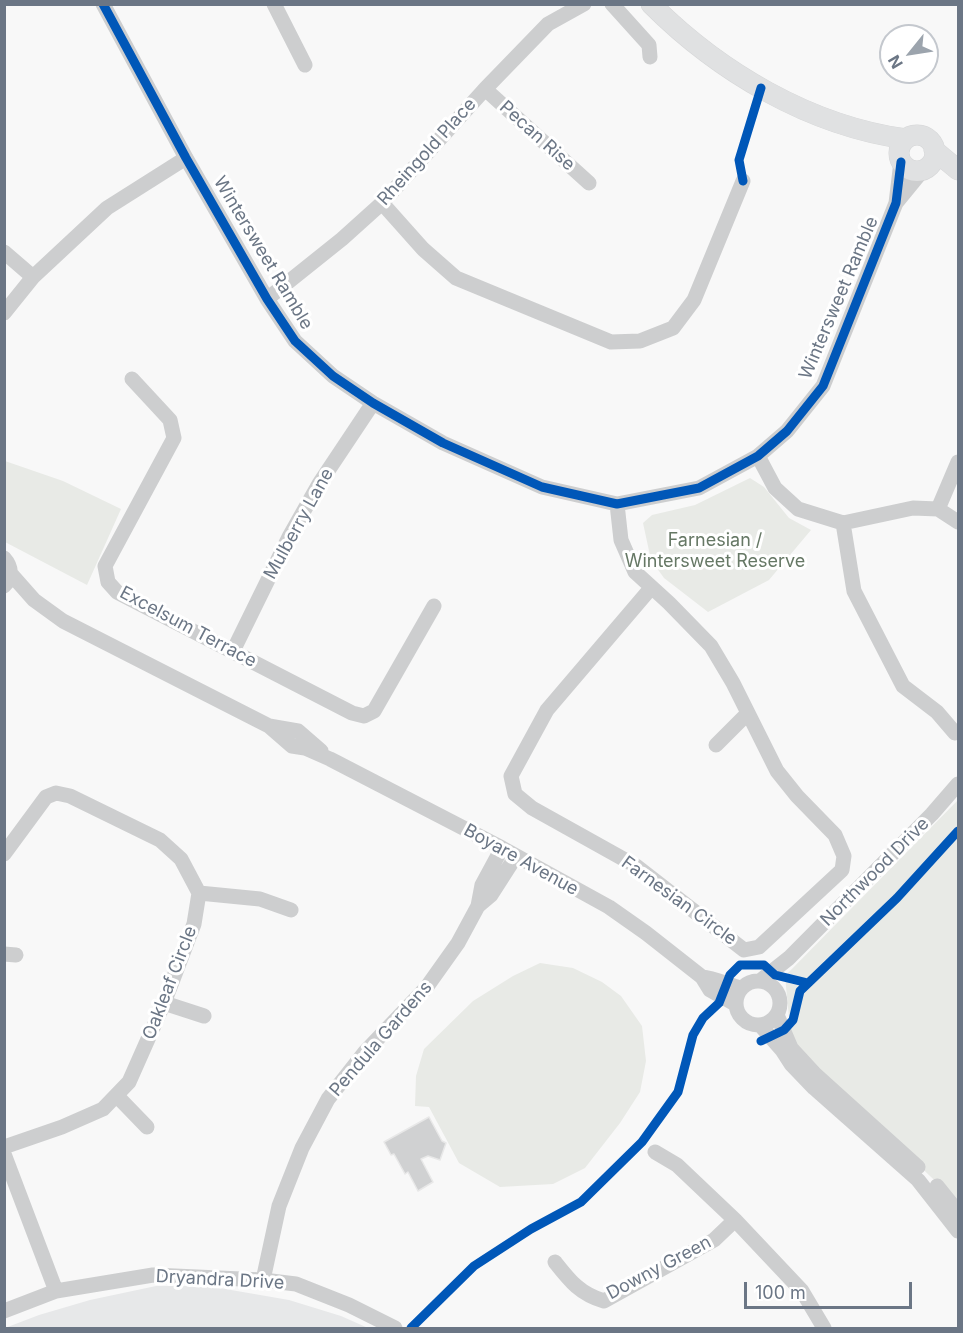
<!DOCTYPE html>
<style>
body{margin:0}
#map{position:relative;width:963px;height:1333px;overflow:hidden;background:#f8f8f8;font-family:Inter,sans-serif}
canvas{display:block}
.frame{position:absolute;inset:0;border:6px solid #6b7685;pointer-events:none}
.north{position:absolute;left:879px;top:24px;width:60px;height:60px;box-sizing:border-box;background:#fff;border:2px solid #c4c8ce;border-radius:50%;rotate:240deg;font-size:16px;font-weight:700;line-height:24px;text-align:center;color:#6b7685}
.north::after{content:'';display:block;margin:auto;width:21px;height:27px;background:#9ca4ad;clip-path:polygon(50% 0,100% 100%,50% 72%,0 100%)}
.scale{position:absolute;left:744px;top:1282px;width:168px;height:27px;box-sizing:border-box;border:3px solid #6b7685;border-top:0;padding-left:8px;font-size:18px;line-height:21px;white-space:nowrap;color:#6b7685;-webkit-text-stroke:4px #fff;paint-order:stroke}
</style>
<div id="map">
<canvas width="963" height="1333"></canvas>
<div class="frame"></div>
<div class="north">N</div>
<div class="scale">100 m</div>
</div>
<script>
const ctx = document.querySelector('canvas').getContext('2d');
ctx.lineJoin = 'round';
function fill(path, color) { ctx.fillStyle = color; ctx.fill(path, 'evenodd'); }
function strokePath(path, color, width, dash) { ctx.strokeStyle = color; ctx.lineWidth = width; ctx.lineCap = dash ? 'butt' : 'round'; ctx.setLineDash(dash || []); ctx.stroke(path); }
function write(font, color, halo, rows, align = 'center') {
  ctx.font = font + ' Inter,sans-serif'; ctx.lineWidth = 6; ctx.setLineDash([]); ctx.textBaseline = 'middle'; ctx.strokeStyle = halo; ctx.fillStyle = color; for (const [text, x, y, turn = 0] of rows) {
    ctx.save(); ctx.translate(x, y); ctx.rotate((+turn || 0) * Math.PI / 180); ctx.textAlign = isNaN(turn) ? turn : align; if (halo) ctx.strokeText(text, 0, 0); ctx.fillText(text, 0, 0); ctx.restore();
  }
}
fill(new Path2D(`
 M156,1286H208L289,1300L341,1316L368,1328H5L39,1315L90,1300Z`), '#e7e8e9');
fill(new Path2D(`
 M5,461L63,481L121,509L87,585L5,542Z
 M750,478L764,487L789,518L811,530L769,580L708,612L664,578L651,560L643,523L652,515L695,505Z
 M958,800V1203L822,1072L791,1038L785,976Z
 M540,963L573,968L602,982L621,996L642,1026L646,1061L640,1092L620,1123L585,1168L553,1184L500,1187L459,1163L429,1107L415,1106L416,1076L424,1049L473,1001L513,976Z`), '#e8eae6');
const building = new Path2D(`
 M429,1117L442,1141L446,1143L440,1160L428,1156L421,1159L433,1182L418,1191L408,1172L405,1174L394,1154L391,1155L384,1142Z`);
fill(building, '#d0d1d2');
strokePath(building, '#e8e8e8', 1.5);
const major = new Path2D(`
 M651,4C719,72 810,126 906,139
 M899 153a18 18 0 1 1 36 0a18 18 0 1 1-36 0Z
 M934,150L958,170`);
strokePath(major, '#d5d6d7', 21);
strokePath(new Path2D(`
 M103,4L186,158L267,299L295,341L333,376L373,403L443,443L542,487L617,504L699,488L758,456L787,431L823,386L896,203L901,162
 M274,4L305,65
 M612,4L649,45L650,57
 M485,89L589,183
 M382,203L423,249L456,278L611,342L640,341L673,328L694,300L743,181
 M896,203L923,170
 M4,252L33,277
 M267,299L342,239L382,203L485,89L548,24L584,4
 M4,313L33,277L107,208L186,158
 M132,379L170,420L174,438L105,566L108,582L117,592L352,713L364,716L374,711L434,606
 M758,456L775,488L798,509L843,523L913,508L938,509L958,522
 M617,504L621,540L635,572L669,603L711,646L733,683L777,771L797,796L835,835L844,856L842,870L759,947L744,950L636,866L532,808L515,794L511,776L547,710L651,588
 M938,509L958,462
 M843,523L854,591L903,686L937,712L955,733
 M4,558C12,567 13,578 4,586
 M11,574L34,600L63,621L269,726L298,731L321,751
 M233,651L289,537L319,484L373,403
 M269,726L292,746L305,748L330,759L502,848L609,907L646,933L702,977L710,990L735,1004
 M716,745L747,714
 M4,854L46,797L56,793L70,796L160,840L181,859L199,893L194,924L164,1003L129,1082L103,1109L62,1127L4,1147
 M199,893L260,899L291,910
 M478,906L491,895L516,856
 M4,954L16,955
 M702,977C715,978 728,985 741,988
 M736 1003a22 22 0 1 1 44 0a22 22 0 1 1-44 0Z
 M760,981L789,958L932,814L958,784
 M164,1003L204,1016
 M777,1015L791,1048L815,1074L918,1167
 M761,1026L782,1050L791,1064L814,1088L918,1180L958,1231
 M117,1096L147,1127
 M655,1152L677,1165L735,1220L802,1291L824,1328
 M4,1154L56,1291
 M937,1186L958,1212
 M555,1262C570,1281 580,1294 604,1301L714,1240L735,1220
 M263,1280L279,1206L302,1148L328,1099L365,1052L426,988L458,943L478,906L482,885L502,848
 M4,1311L56,1291L153,1275L263,1280L296,1284L349,1305L395,1328`), '#cdcecf', 15);
strokePath(major, '#e0e1e2', 20);
strokePath(new Path2D(`
 M103,4L186,158L267,299L295,341L333,376L373,403L443,443L542,487L617,504L699,488L758,456L787,431L823,386L896,203L901,162
 M743,181L739,160L761,88
 M761,1041L784,1030L793,1020L800,991L897,898L958,831
 M411,1328L474,1266L531,1229L581,1202L642,1142L678,1092L693,1035L703,1018L719,1003L730,975L740,965H764L775,975L808,983`), '#0057b8', 9);
write('18px', '#6b7685', '#fff', [
 ["Pecan Rise",537,136,42],
 ["Rheingold Place",427,152,-48],
 ["Wintersweet Ramble",263,253,59],
 ["Wintersweet Ramble",839,298,-67],
 ["Mulberry Lane",299,524,-61],
 ["Excelsum Terrace",188,627,28],
 ["Boyare Avenue",521,860,29],
 ["Northwood Drive",875,872,-45],
 ["Farnesian Circle",679,901,36],
 ["Oakleaf Circle",170,983,-69],
 ["Pendula Gardens",381,1039,-49],
 ["Downy Green",659,1268,-28],
 ["Dryandra Drive",220,1280,3]
]);
write('18px', '#667865', '#fff', [
 ["Farnesian /",715,541],
 ["Wintersweet Reserve",715,562]
]);
</script>
